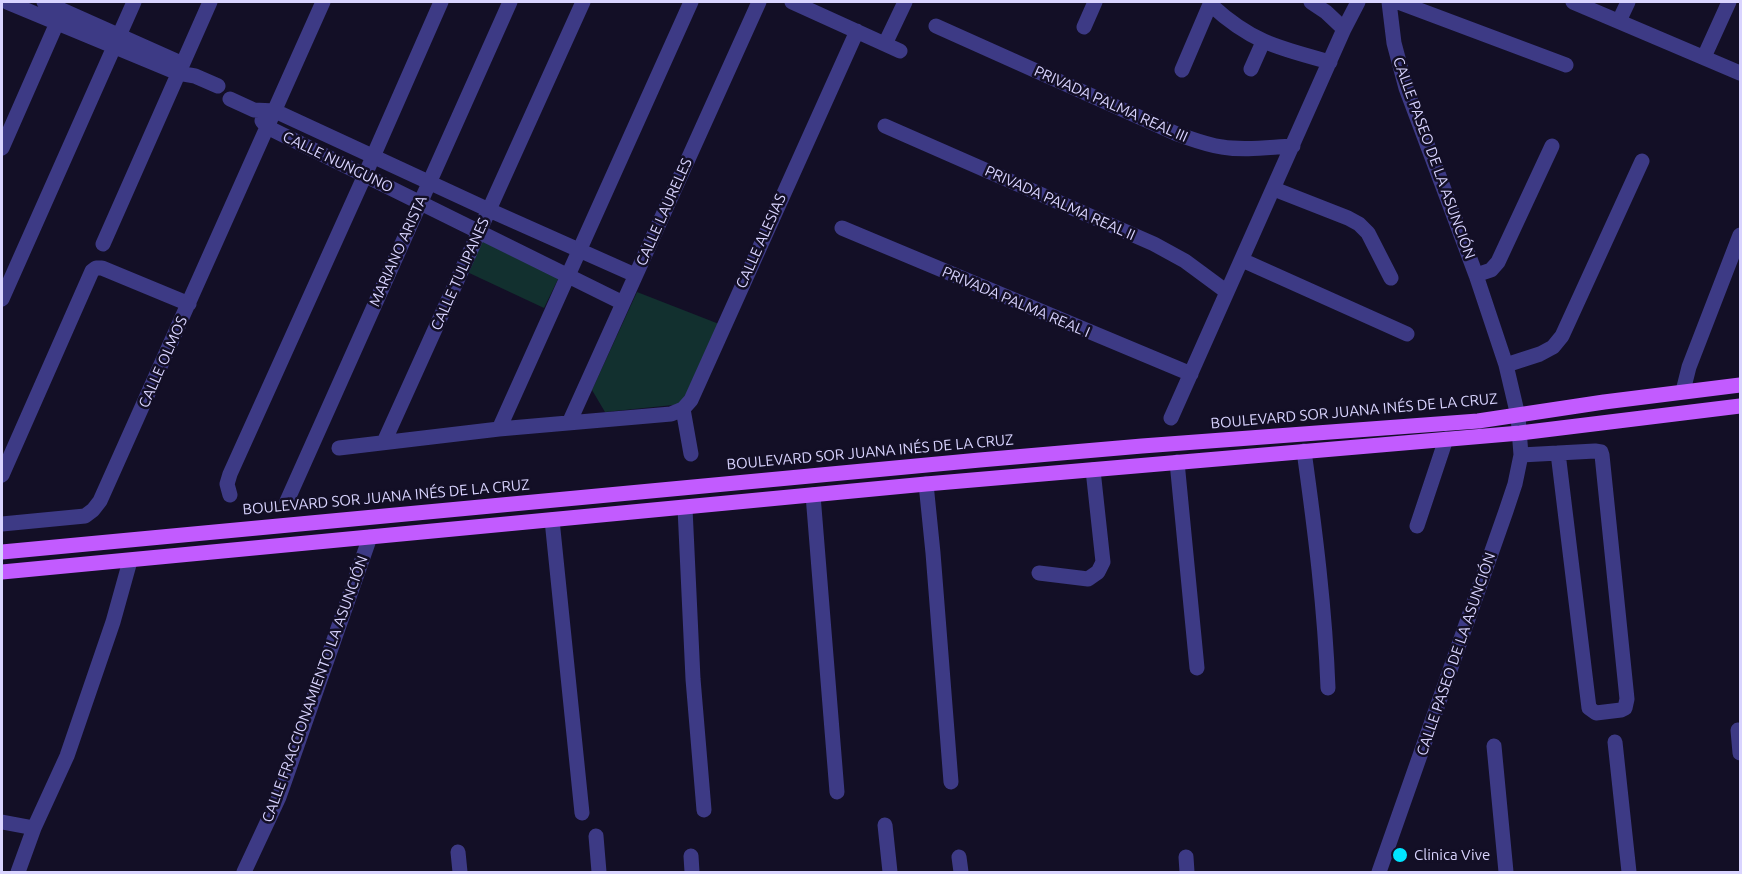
<!DOCTYPE html>
<meta charset="utf-8">
<style>
body{margin:0}
#map{position:relative;width:1742px;height:874px;overflow:hidden;background:#130f26;font-family:Ubuntu,sans-serif}
canvas{display:block}
.frame{position:absolute;inset:0;border:3px solid #d9d4ff;pointer-events:none}
</style>
<div id="map">
<canvas width="1742" height="874"></canvas>
<div class="frame"></div>
</div>
<script>
const ctx = document.querySelector('canvas').getContext('2d');
ctx.lineJoin = 'round';
function fill(path, color) { ctx.fillStyle = color; ctx.fill(path, 'evenodd'); }
function strokePath(path, color, width, dash) { ctx.strokeStyle = color; ctx.lineWidth = width; ctx.lineCap = dash ? 'butt' : 'round'; ctx.setLineDash(dash || []); ctx.stroke(path); }
function write(font, color, halo, rows, align = 'center') {
  ctx.font = font + ' Ubuntu,sans-serif'; ctx.lineWidth = 5; ctx.setLineDash([]); ctx.textBaseline = 'middle'; ctx.strokeStyle = halo; ctx.fillStyle = color; for (const [text, x, y, turn = 0] of rows) {
    ctx.save(); ctx.translate(x, y); ctx.rotate((+turn || 0) * Math.PI / 180); ctx.textAlign = isNaN(turn) ? turn : align; if (halo) ctx.strokeText(text, 0, 0); ctx.fillText(text, 0, 0); ctx.restore();
  }
}
fill(new Path2D(`
 M481,237L560,275L544,308L465,271Z
 M637,292L719,324L683,404L605,412L592,390Z`), '#12302f');
strokePath(new Path2D(`
 M7,2L178,73L195,76L218,86
 M44,2L181,63
 M792,2L900,51
 M1311,2L1326,12L1344,29
 M1398,2L1566,65
 M1573,2L1740,73
 M1210,4C1251,42 1278,48 1330,62
 M1619,21L1628,2
 M936,26L1177,134C1192,139 1207,145 1222,147C1246,151 1270,147 1293,146
 M1084,27L1095,2
 M885,44L905,2
 M1704,57L1729,2
 M1251,69L1263,42
 M1182,70L1211,2
 M230,99L254,110L275,111L489,210L635,275
 M262,121L267,127L623,303
 M885,126L1154,244L1185,261L1227,292
 M2,148L60,16
 M1274,189L1348,218L1359,224L1368,233L1391,278
 M842,228L1191,374
 M103,244L210,2
 M1242,260L1407,334
 M1476,275L1491,270L1498,262L1552,146
 M2,299L134,2
 M1506,365L1540,354L1553,347L1562,336L1642,161
 M1683,391L1689,367L1740,235
 M1171,418L1344,29L1358,2
 M569,423L759,2
 M499,429L691,2
 M384,442L583,2
 M339,448L499,429L671,414L683,409
 M1304,451C1315,530 1325,609 1328,688
 M691,454L683,409L691,400L857,31
 M1521,455L1595,451L1601,452L1602,455L1627,699L1625,708L1621,710L1596,713L1589,708L1558,453
 M1177,462L1197,668
 M2,475L92,271L96,268H102L189,304
 M926,484L933,553L951,782
 M230,495L227,484L230,474L365,175L441,2
 M813,495L837,792
 M287,501L510,2
 M685,508L693,679L704,810
 M552,520L582,813
 M2,524L85,516L93,510L100,501L323,2
 M1417,526L1446,439
 M1039,573L1088,579L1098,572L1103,562L1093,470
 M1738,730L1740,753
 M1615,742L1629,872
 M1494,746L1506,872
 M2,822L34,828
 M885,825L890,872
 M596,836L599,872
 M458,852L460,872
 M691,856L692,872
 M959,857L961,872
 M1186,857L1187,872
 M18,872L34,828L67,756L113,622L130,561
 M244,872L279,797L370,537
 M1379,872L1506,511L1515,484L1521,455L1518,416L1506,365L1476,275L1406,88L1394,43L1389,2`), '#3d3a85', 15);
strokePath(new Path2D(`
 M2,552L980,460L1142,446L1478,421L1604,402L1740,385
 M2,572L926,484L1520,433L1740,406`), '#c25bff', 15);
for (const [x, y, r, color] of [
 [1400,855,8,"#00e5ff"]
]) { const dot = new Path2D(); dot.arc(x, y, r, 0, 2 * Math.PI); ctx.fillStyle = color; ctx.fill(dot); strokePath(dot, '#130f26', 2); }
write('15px', '#d9d4ff', '#130f26', [
 ["PRIVADA PALMA REAL III",1111,104,24],
 ["CALLE PASEO DE LA ASUNCIÓN",1434,158,70],
 ["CALLE NUNGUNO",338,162,26],
 ["PRIVADA PALMA REAL II",1060,203,24],
 ["CALLE LAURELES",664,212,-66],
 ["CALLE ALESIAS",761,241,-66],
 ["MARIANO ARISTA",398,251,-66],
 ["CALLE TULIPANES",460,274,-66],
 ["PRIVADA PALMA REAL I",1016,302,23],
 ["CALLE OLMOS",163,362,-66],
 ["BOULEVARD SOR JUANA INÉS DE LA CRUZ",1354,411,-5],
 ["BOULEVARD SOR JUANA INÉS DE LA CRUZ",870,452,-5],
 ["BOULEVARD SOR JUANA INÉS DE LA CRUZ",386,497,-5],
 ["CALLE PASEO DE LA ASUNCIÓN",1456,654,-71],
 ["CALLE FRACCIONAMIENTO LA ASUNCIÓN",315,689,-70]
]);
write('15px', '#d9d4ff', '#130f26', [
 ["Clinica Vive",1414,855]
], 'left');
</script>
